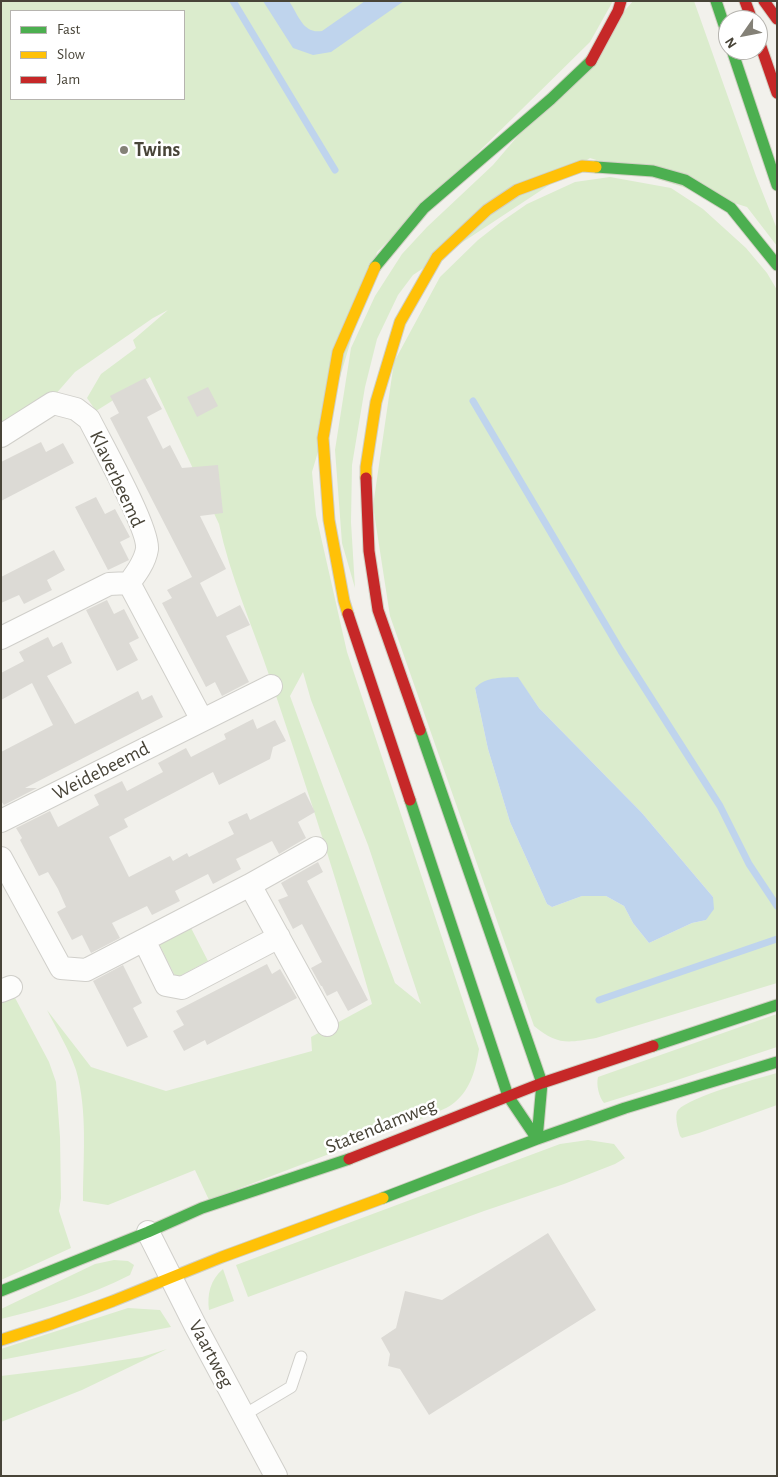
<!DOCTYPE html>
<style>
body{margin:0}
#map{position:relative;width:778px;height:1477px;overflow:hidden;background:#f2f1ec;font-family:"Alegreya Sans",sans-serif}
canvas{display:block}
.frame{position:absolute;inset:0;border:2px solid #484438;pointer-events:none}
.legend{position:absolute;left:10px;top:10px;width:175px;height:90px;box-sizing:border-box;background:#fff;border:1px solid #b6b4af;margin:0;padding:6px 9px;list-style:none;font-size:15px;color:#484438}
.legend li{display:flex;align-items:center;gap:10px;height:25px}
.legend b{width:25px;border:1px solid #b6b4af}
.north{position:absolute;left:718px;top:10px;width:50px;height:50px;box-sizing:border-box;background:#fff;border:1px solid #b6b4af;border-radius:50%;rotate:237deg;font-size:14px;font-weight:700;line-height:20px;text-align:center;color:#484438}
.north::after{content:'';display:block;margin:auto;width:18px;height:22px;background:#848177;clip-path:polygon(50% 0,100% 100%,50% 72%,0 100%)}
</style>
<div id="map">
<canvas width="778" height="1477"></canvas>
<div class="frame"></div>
<ul class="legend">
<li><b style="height:6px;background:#4caf50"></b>Fast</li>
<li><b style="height:6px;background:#ffc107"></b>Slow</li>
<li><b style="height:6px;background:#c62828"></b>Jam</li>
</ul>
<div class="north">N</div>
</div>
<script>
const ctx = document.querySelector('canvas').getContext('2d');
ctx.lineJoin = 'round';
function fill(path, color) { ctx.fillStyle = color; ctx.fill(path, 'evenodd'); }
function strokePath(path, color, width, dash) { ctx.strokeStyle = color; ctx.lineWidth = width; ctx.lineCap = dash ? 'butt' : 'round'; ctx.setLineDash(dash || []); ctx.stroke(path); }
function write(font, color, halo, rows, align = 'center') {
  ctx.font = font + ' "Alegreya Sans",sans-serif'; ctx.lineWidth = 5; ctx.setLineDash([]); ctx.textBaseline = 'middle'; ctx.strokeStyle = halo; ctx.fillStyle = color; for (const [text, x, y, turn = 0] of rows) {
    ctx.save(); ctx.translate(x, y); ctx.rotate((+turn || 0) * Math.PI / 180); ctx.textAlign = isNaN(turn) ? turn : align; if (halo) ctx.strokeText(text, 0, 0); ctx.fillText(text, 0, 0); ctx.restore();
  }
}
fill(new Path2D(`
 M1,1H613L590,42L377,252L312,472L316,515L347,652L479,1049C476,1068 471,1089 455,1102C449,1108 438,1111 431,1115L209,1200L195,1170L108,1205L83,1201C83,1158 88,1111 76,1070C69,1049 57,1030 47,1010L91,1067L166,1091L312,1051L311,1037L372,1004C341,893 306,784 269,675C252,625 230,576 219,524L150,377L96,411L87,398L101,374L136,348L133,340L168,310L153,318L75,372L54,396L1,430ZM11,11H184V99H11ZM303,672L311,700L368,845L421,1004L395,983L290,696Z
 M633,1H694L756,176L777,229V246L747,207L590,158L413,275L398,295L377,339L365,387L352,465L351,522L355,588L342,543L335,450L351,348L375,296L402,254L427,227L493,165Z
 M610,177L671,188L703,209L746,248L767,273L777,290V983L596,1038C567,1043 557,1045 534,1026L390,616L373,506L394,362L440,277L478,240L501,222L527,204L575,182ZM518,678L539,708L642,813L713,897L706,920L692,923L649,943L633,923L624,906L606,896H582L552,907L547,904L510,822L488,749L475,688Z
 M190,926L208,961L176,978L158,942Z
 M13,994L49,1062L56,1082L60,1137L61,1198L59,1211L71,1248L1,1280V1000Z
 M777,1014V1047L668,1083L604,1103C599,1097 596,1085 598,1077Z
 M777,1073V1105L699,1133L682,1138L680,1136C678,1130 674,1115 678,1110C691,1096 756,1079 777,1073Z
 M588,1140L614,1144L625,1158L615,1164L564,1184L484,1211L248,1297L236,1265L560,1144Z
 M114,1260L128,1261L134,1265L130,1275C89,1296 46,1308 1,1319V1309L95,1264Z
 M223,1269L234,1301L209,1310C207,1295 210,1280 223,1269Z
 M128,1308L160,1310L171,1327L1,1360V1349Z
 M167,1349L82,1390L1,1422V1376L83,1366L142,1357Z`), '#dbeccd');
fill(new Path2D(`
 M263,1H289C299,16 303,34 322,31L365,1H404L331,52L313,55L293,48Z
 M518,677L539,708L642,813L713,897L714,909L706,920L692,923L649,943L633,923L624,906L606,896H582L552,907L547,904L510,822L488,749L475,688C487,676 502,678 518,677Z`), '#bfd4ed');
strokePath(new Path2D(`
 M233,1L335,170
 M473,401L621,651L720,806L749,864L777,906
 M599,1000L777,939`), '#bfd4ed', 7);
fill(new Path2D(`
 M145,378L162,409L147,417L163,449L170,445L182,468L218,465L223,513L200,516L226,569L200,583L217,617L240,605L250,625L226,636L249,682L222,696L215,682L206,687L162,603L172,598L167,590L192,577L110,418L119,413L110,396Z
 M208,387L218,406L197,417L187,397Z
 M41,442L46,452L63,443L74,463L1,501V462Z
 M96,497L105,514L115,509L130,537L120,542L129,560L108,570L75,507Z
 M54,550L65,570L47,580L52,590L24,604L19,595L1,603V577Z
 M107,600L114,614L124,609L139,638L129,643L138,660L117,671L86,610Z
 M48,637L53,647L62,642L72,663L47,676L75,724L138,691L142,700L152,695L163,717L25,788H37L4,805L1,801V752L53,725L32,683L1,700V673L24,661L19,652Z
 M253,719L257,729L275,720L286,741L273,747L270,759L219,785L213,772L124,819L128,827L109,837L129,877L170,856L173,861L187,853L189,857L234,834L228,822L247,813L250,820L305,792L315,812L298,822L306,838L279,854L272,841L236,859L241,869L213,884L208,874L175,891L180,901L152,915L147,906L112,923L120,938L91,953L82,935L72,940L57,912L66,907L58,889L48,872L39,876L20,840L22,838L16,828L50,811L58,827L99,805L94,795L122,781L127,791L163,772L158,763L186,748L191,757L226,739L224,734Z
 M318,862L323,872L307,881L368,1000L348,1011L337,991L327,996L322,986H321L311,968L322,962L302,924L293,929L278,900L288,896L281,883Z
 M267,964L272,974L280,969L297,998L207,1045L205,1040L184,1051L173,1031L184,1025L176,1011Z
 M123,965L142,1003L133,1008L148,1037L127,1047L93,981Z
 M548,1233L596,1310L429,1415L400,1369L388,1366L390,1354L381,1338L396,1328L405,1291L442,1300Z`), '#dcdad5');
const lane = new Path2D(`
 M244,1415L291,1387L301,1357`);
const street = new Path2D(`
 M1,436L53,403L76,409L89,419C101,443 149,528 147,549C145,562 136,574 129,583L109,584L1,638
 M129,583L202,720
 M1,821L271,686
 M1,858L61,968L86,970L250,885L327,1025
 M250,885L316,848
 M144,940L166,985L182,988L279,937
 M1,991L11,987
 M148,1232L195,1325L276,1476`);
const fast = new Path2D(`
 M716,1L728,37
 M732,50L777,185
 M596,167L653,171L685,180L731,208L777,265
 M375,267L424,208L551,99L591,61
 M420,730L542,1083L537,1139
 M410,800L508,1096L537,1139
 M653,1046L777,1005
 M383,1198L537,1139L625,1108L777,1062
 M1,1291L148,1232L202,1208L349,1159`);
const slow = new Path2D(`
 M366,478V467L376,402L400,322L437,257L487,210L517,190L582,166L596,167
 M348,614L344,601L329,520L323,438L338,352L375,267
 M1,1340L51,1324L113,1301L222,1257L383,1198`);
const jam = new Path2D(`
 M745,1L752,20
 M764,1L777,19
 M758,38L777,93
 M591,61L618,11L621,1
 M366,478L369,551L378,610L420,730
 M348,614L410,800
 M349,1159L542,1083L653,1046`);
strokePath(lane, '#d0cfca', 13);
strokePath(street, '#d0cfca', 24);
strokePath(fast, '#d0cfc3', 13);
strokePath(slow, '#d0cfc3', 13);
strokePath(jam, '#d0cfc3', 13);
strokePath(lane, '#fdfdfc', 11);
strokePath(street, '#fdfdfc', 22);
strokePath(fast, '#4caf50', 11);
strokePath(slow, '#ffc107', 11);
strokePath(jam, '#c62828', 11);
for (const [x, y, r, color] of [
 [124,150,5,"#848177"]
]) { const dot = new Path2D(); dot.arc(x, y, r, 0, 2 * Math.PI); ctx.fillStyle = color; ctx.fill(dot); strokePath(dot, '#fff', 2); }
write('bold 20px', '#484438', '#fff', [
 ["Twins",134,150]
], 'left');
write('20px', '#484438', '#fff', [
 ["Klaverbeemd",117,479,65],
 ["Weidebeemd",101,771,-27],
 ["Statendamweg",381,1126,-22],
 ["Vaartweg",211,1354,62]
]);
</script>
